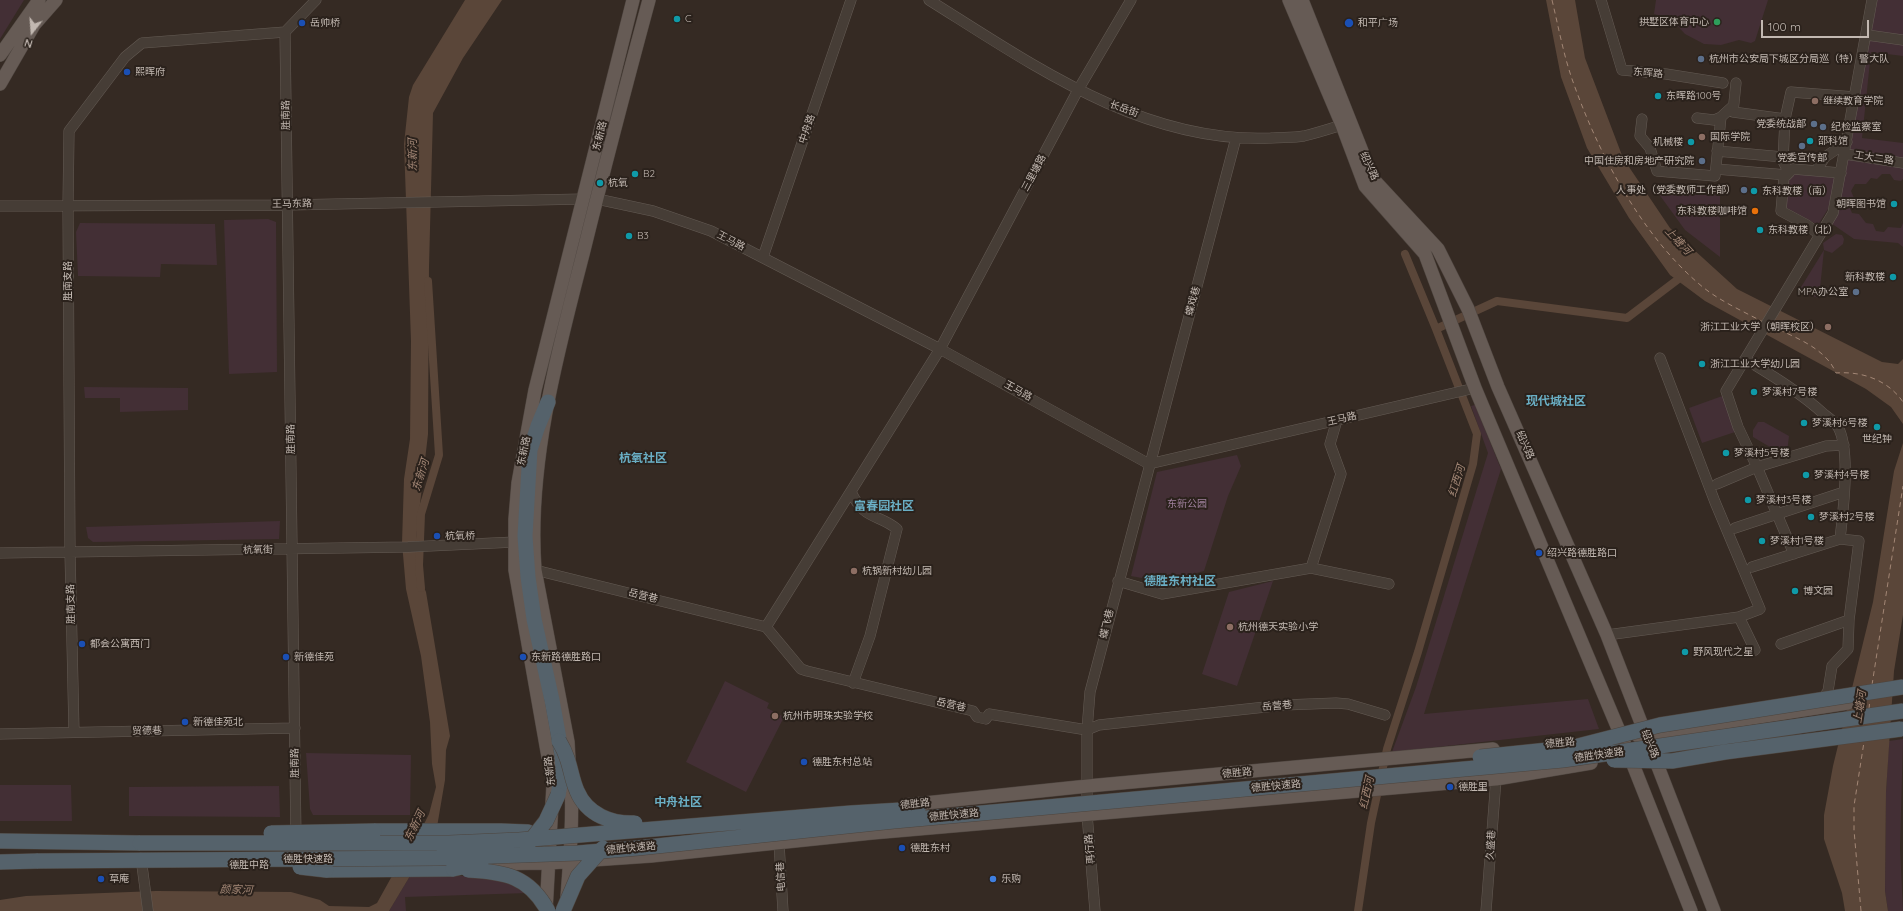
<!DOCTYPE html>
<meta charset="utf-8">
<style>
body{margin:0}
#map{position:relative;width:1903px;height:911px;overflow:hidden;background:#352a23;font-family:Quicksand,sans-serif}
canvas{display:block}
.north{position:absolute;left:12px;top:12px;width:40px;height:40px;-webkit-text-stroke:3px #2b221c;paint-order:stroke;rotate:197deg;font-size:11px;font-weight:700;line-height:16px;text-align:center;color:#c2b8b1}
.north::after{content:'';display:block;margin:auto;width:14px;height:18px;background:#c2b8b1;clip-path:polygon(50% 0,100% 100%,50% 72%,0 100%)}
.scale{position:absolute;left:1761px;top:20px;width:108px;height:18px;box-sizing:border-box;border:2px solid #c2b8b1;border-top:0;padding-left:5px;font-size:12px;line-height:14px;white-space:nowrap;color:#c2b8b1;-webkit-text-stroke:3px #2b221c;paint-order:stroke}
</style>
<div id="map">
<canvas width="1903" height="911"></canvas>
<div class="north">N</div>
<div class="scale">100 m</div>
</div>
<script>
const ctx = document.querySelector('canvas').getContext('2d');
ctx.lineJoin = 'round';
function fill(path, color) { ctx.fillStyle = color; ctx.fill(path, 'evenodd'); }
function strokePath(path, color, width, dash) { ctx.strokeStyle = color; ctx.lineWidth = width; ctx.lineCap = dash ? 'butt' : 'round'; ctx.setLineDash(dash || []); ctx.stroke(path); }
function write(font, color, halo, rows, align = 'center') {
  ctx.font = font + ' Quicksand,"Noto Sans SC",sans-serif'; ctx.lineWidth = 4; ctx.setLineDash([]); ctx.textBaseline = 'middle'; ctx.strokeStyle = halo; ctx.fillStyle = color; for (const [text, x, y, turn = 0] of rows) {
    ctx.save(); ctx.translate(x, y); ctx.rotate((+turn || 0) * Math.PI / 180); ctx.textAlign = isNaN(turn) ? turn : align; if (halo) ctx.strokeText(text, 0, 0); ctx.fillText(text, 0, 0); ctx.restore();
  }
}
fill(new Path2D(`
 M0,0H24L0,39Z
 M1656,0H1768L1755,41L1751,43L1739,40L1721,45L1704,44L1685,34L1671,19L1654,14Z
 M1872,0H1903V56L1871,52L1862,138L1903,143V179L1901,181L1894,180L1890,174H1882L1877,179L1871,178L1866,184H1855L1851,191L1854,198L1849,206L1852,213L1859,214L1866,223L1873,224L1876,231L1884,232L1888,227L1901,228L1903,223V247L1898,243L1854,239L1828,221Z
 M1797,173L1836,178L1828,209L1818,225L1785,207L1788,178Z
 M1653,186L1720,188V257L1685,230Z
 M268,219L276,222L277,372L229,374L224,220Z
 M80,223L215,224L217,265L161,264L160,277L78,276L76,232Z
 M1836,234L1842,235L1844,239L1843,244L1832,253L1824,250L1819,298L1798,292L1824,250L1823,243Z
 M84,387L188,388V410L120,412V398H85Z
 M1725,395L1738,431L1702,443L1689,408Z
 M1475,405L1501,469L1424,714L1588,699L1599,729L1392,752L1416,687L1488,453L1471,406Z
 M1758,422H1764L1789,436L1787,453L1768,456L1770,447L1753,437V430Z
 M1237,455L1241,466L1228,496L1204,571L1163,582L1131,576L1157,472Z
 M280,521L279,539L93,542L88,538L86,527Z
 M1273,581L1237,686L1202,674L1229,592Z
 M725,681L769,703L767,708L784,717L746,792L686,762Z
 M1903,739L1900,848L1903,911H1888L1885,891L1886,792L1889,741Z
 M306,753L411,755L410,815H313L310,809Z
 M0,785H71L72,821H0Z
 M279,786L280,817L129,816V787Z
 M410,876H488L501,879L528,893L405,897L406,911H389Z`), '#432f35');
fill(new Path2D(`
 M465,0H502L463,58L433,113L429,267L428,434L416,539L417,572L426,592L450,736L446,750L445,780L437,827L423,826L429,814L436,787L432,764L430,722L421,656L406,589L402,543L404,479L410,439L411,341L404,144L409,97L413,85Z
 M1546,0H1575L1585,58L1623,158L1670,228L1737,289L1882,362L1898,364L1903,359V424L1891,407L1866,389L1705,301L1670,275L1629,218L1587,148L1561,77Z
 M1903,443V615L1894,671L1886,792L1885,891L1888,911H1845L1842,893L1824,839V815L1833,766L1873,602L1894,471Z
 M392,876H410L389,911H0V900L26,896L156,891L291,892L320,900L329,906L369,907L377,903Z`), '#5a4639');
strokePath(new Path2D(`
 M1405,254L1436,329
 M421,588L419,565L421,514L439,455L428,281
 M1358,911L1371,823L1387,749L1418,652L1473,464L1477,434L1436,329L1497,301L1627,318L1685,274`), '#5a4639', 8);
strokePath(new Path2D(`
 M1552,0C1558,25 1563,52 1571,76C1596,149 1639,232 1698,283C1717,300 1741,310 1763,322
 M1771,326C1794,337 1826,348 1836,373C1862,371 1888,380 1903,402
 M1872,685L1903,486
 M1869,709L1870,698
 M1861,911L1854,830V806L1864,742`), '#a28675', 1, [5, 4]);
const minor = new Path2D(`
 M929,0C1033,65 1143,144 1271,138C1282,137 1293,138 1304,136C1317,133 1329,129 1342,125
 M1601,0L1622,70L1666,74L1723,83
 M285,32L296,838
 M1867,35L1903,40
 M1736,83L1733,112L1785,119L1783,161L1789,173
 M1697,118L1714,120L1721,117
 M1642,119L1640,136L1650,148L1657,171L1715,176L1721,117L1733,106
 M1785,119L1791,92L1855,97
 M1717,151L1783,157
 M1845,154L1903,163
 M1716,169L1787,175
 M1816,171L1825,157L1847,142
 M597,199L653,211L711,231L940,349L1149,464L1475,388
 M0,206L287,205L584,199
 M1820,235L1807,225L1781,211L1784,177L1793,169L1841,173
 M763,257L851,0
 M1660,358L1715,502L1760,609L1739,617
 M1745,359C1773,376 1801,393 1825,415C1829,418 1836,423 1838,427C1851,450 1843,513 1840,539L1859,541L1849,620L1848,649L1832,666L1828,691L1822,700
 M1844,445L1826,446L1757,467L1738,427L1726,391L1833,213L1872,0
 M1717,484L1757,467L1794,554
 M851,492C865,521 877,513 897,529L870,636L853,683
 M1735,528L1844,492
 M0,553L408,547L515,542
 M1752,567L1840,539
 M1311,568L1341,474L1330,444L1337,420
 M535,570L766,627L801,669L807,671L973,711L977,717L986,719L989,714L1087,730L1099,725L1284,705L1336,703L1348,704L1385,715
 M1118,581L1162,594L1311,568L1389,584
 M766,627L940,349L1078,90L1131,0
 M1607,635L1739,617L1755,650
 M1781,644L1849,620
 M74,732L70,552L68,207L69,131L125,57L142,43L285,32L316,0
 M0,734L295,728
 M779,843L783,911
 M141,858L148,911
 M1095,911L1087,814V730L1090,692L1236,138
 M1486,911L1496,779`);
const major = new Path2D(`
 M1289,0L1342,125L1365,186L1425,254L1475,388L1630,757L1691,911
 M1302,0L1373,179L1438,249L1468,309L1498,387L1607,635L1714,911
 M0,55L39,0
 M0,84L34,25L56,0
 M1638,736L1848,703
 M569,760L568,742L535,570C527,466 557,354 583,254C604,169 626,85 649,0
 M906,805L1088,786L1493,749
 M471,864L549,863L651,856L872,833L1496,779L1591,763
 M567,897C570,858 573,819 571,779
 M546,911L553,785L515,570V519L518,483L535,390L633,0`);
const highway = new Path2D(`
 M548,402L538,426L530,450L525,536L528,577L534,619L552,700L562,755L563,770L558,795
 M374,831H501L528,832L543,839
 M0,841L140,843
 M0,862L38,861
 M326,870L453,869`);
strokePath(minor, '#645b54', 11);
strokePath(major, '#4f4640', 14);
strokePath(highway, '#4e453e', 16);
strokePath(minor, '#463d36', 10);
strokePath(major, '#665b55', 13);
strokePath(highway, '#55626b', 15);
const highwayBridge = new Path2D(`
 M559,741C562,746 565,752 567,758C571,769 572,780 577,791C587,815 612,824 635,823
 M1578,746L1660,725L1903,687
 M1480,757L1587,746
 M1614,760L1672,761L1725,752L1901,729
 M271,833L374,831
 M140,843H449L519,840L851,813L918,809
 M528,844L546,821L558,795
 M38,861L437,858L578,853L638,848L894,821L1563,760L1903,711
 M300,867L326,870
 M453,869L481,863
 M468,870C505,872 529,876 548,911
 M563,911L578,876L603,848`);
strokePath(highwayBridge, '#4e453e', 16, []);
strokePath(highwayBridge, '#55626b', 15);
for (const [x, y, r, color] of [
 [677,19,4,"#0f9aa8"],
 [1717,22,4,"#2e9e5b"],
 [302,23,4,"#1a4fb4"],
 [1349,23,5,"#1a4fb4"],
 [1701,59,4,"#5c6f8a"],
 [127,72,4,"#1a4fb4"],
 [1658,96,4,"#0f9aa8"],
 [1815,101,4,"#8d6e63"],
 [1814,124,4,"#5c6f8a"],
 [1823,127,4,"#5c6f8a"],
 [1702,137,4,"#8d6e63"],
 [1810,141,4,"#0f9aa8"],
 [1691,142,4,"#0f9aa8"],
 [1802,146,4,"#5c6f8a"],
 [1702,161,4,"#5c6f8a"],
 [635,174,4,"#0f9aa8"],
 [600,183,4,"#0f9aa8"],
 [1744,190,4,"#5c6f8a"],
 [1754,191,4,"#0f9aa8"],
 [1894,204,4,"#0f9aa8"],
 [1755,211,4,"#e8710a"],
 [1760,230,4,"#0f9aa8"],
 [629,236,4,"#0f9aa8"],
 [1893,277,4,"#0f9aa8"],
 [1856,292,4,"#5c6f8a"],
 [1828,327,4,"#8d6e63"],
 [1702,364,4,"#0f9aa8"],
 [1754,392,4,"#0f9aa8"],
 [1804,423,4,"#0f9aa8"],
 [1877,427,4,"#0f9aa8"],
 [1726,453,4,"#0f9aa8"],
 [1806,475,4,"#0f9aa8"],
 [1748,500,4,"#0f9aa8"],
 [1811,517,4,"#0f9aa8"],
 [437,536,4,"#1a4fb4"],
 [1762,541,4,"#0f9aa8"],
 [1539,553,4,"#1a4fb4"],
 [854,571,4,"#8d6e63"],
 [1795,591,4,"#0f9aa8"],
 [1230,627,4,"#8d6e63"],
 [82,644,4,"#1a4fb4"],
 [1685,652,4,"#0f9aa8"],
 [286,657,4,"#1a4fb4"],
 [523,657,4,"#1a4fb4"],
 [775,716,4,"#8d6e63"],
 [185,722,4,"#1a4fb4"],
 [804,762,4,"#1a4fb4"],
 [1450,787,4,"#1a4fb4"],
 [902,848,4,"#1a4fb4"],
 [101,879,4,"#1a4fb4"],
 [993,879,4,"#3f7fe0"]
]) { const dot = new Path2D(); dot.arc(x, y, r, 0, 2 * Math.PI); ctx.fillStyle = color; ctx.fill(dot); strokePath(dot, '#2b221c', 1.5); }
write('10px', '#c2b8b1', '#2b221c', [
 ["C",685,19],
 ["拱墅区体育中心",1709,22,"right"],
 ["岳帅桥",310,23],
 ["和平广场",1358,23],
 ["杭州市公安局下城区分局巡（特）警大队",1709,59],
 ["熙晖府",135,72],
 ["东晖路100号",1666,96],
 ["继续教育学院",1823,101],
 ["党委统战部",1806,124,"right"],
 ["纪检监察室",1831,127],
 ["国际学院",1710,137],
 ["邵科馆",1818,141],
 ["机械楼",1683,142,"right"],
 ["党委宣传部",1802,158,"center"],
 ["中国住房和房地产研究院",1694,161,"right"],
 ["B2",643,174],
 ["杭氧",608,183],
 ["人事处（党委教师工作部）",1736,190,"right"],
 ["东科教楼（南）",1762,191],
 ["朝晖图书馆",1886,204,"right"],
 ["东科教楼咖啡馆",1747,211,"right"],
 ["东科教楼（北）",1768,230],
 ["B3",637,236],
 ["新科教楼",1885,277,"right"],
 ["MPA办公室",1848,292,"right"],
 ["浙江工业大学（朝晖校区）",1820,327,"right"],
 ["浙江工业大学幼儿园",1710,364],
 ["梦溪村7号楼",1762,392],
 ["梦溪村6号楼",1812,423],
 ["世纪钟",1877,439,"center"],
 ["梦溪村5号楼",1734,453],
 ["梦溪村4号楼",1814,475],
 ["梦溪村3号楼",1756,500],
 ["梦溪村2号楼",1819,517],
 ["杭氧桥",445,536],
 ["梦溪村1号楼",1770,541],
 ["绍兴路德胜路口",1547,553],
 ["杭锅新村幼儿园",862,571],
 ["博文园",1803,591],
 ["杭州德天实验小学",1238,627],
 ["都会公寓西门",90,644],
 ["野风现代之星",1693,652],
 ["新德佳苑",294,657],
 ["东新路德胜路口",531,657],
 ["杭州市明珠实验学校",783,716],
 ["新德佳苑北",193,722],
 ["德胜东村总站",812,762],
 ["德胜里",1458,787],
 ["德胜东村",910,848],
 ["草庵",109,879],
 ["乐购",1001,879]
], 'left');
write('10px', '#c2b8b1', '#2b221c', [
 ["东晖路",1648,73,5],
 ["长岳街",1124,109,20],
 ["胜南路",286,115,-91],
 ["中舟路",807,129,-71],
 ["东新路",600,136,-76],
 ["工大二路",1874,158,9],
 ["绍兴路",1369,166,65],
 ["三里塘路",1034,173,-62],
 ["王马东路",292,204,-1],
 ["王马路",731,241,27],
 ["胜南支路",68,281,-90],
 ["蝶戏巷",1193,301,-75],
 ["王马路",1018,391,29],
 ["王马路",1342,419,-13],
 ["胜南路",291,439,-91],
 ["绍兴路",1525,445,66],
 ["东新路",524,451,-79],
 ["杭氧街",258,550,-1],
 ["岳营巷",643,596,14],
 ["胜南支路",71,604,-91],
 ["蝶飞巷",1107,624,-76],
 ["岳营巷",951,705,13],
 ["岳营巷",1277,706,-5],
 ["贸德巷",147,731,-1],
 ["德胜路",1560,743,-5],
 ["绍兴路",1650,744,68],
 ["德胜快速路",1599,755,-8],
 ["胜南路",295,763,-91],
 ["东新路",550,771,-97],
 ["德胜路",1237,773,-5],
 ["德胜快速路",1276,786,-5],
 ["德胜路",915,804,-6],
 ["德胜快速路",954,815,-5],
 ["久盛巷",1491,845,-86],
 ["德胜快速路",631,848,-5],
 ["再行路",1090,849,-95],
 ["德胜快速路",308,859],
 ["德胜中路",249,865],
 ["电信巷",781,877,-93]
]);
write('10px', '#a1829f', '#2b221c', [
 ["东新公园",1187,504]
]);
write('italic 11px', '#a28675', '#2b221c', [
 ["东新河",413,155,-91],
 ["上塘河",1678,241,47],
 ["东新河",421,475,-73],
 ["红西河",1457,481,-73],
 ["上塘河",1860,707,-81],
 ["红西河",1367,793,-78],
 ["东新河",415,826,-64],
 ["颜家河",236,890,2]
]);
write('bold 12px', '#6aafc5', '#2b221c', [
 ["现代城社区",1556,401],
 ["杭氧社区",643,458],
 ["富春园社区",884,506],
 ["德胜东村社区",1180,581],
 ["中舟社区",678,802]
]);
</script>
